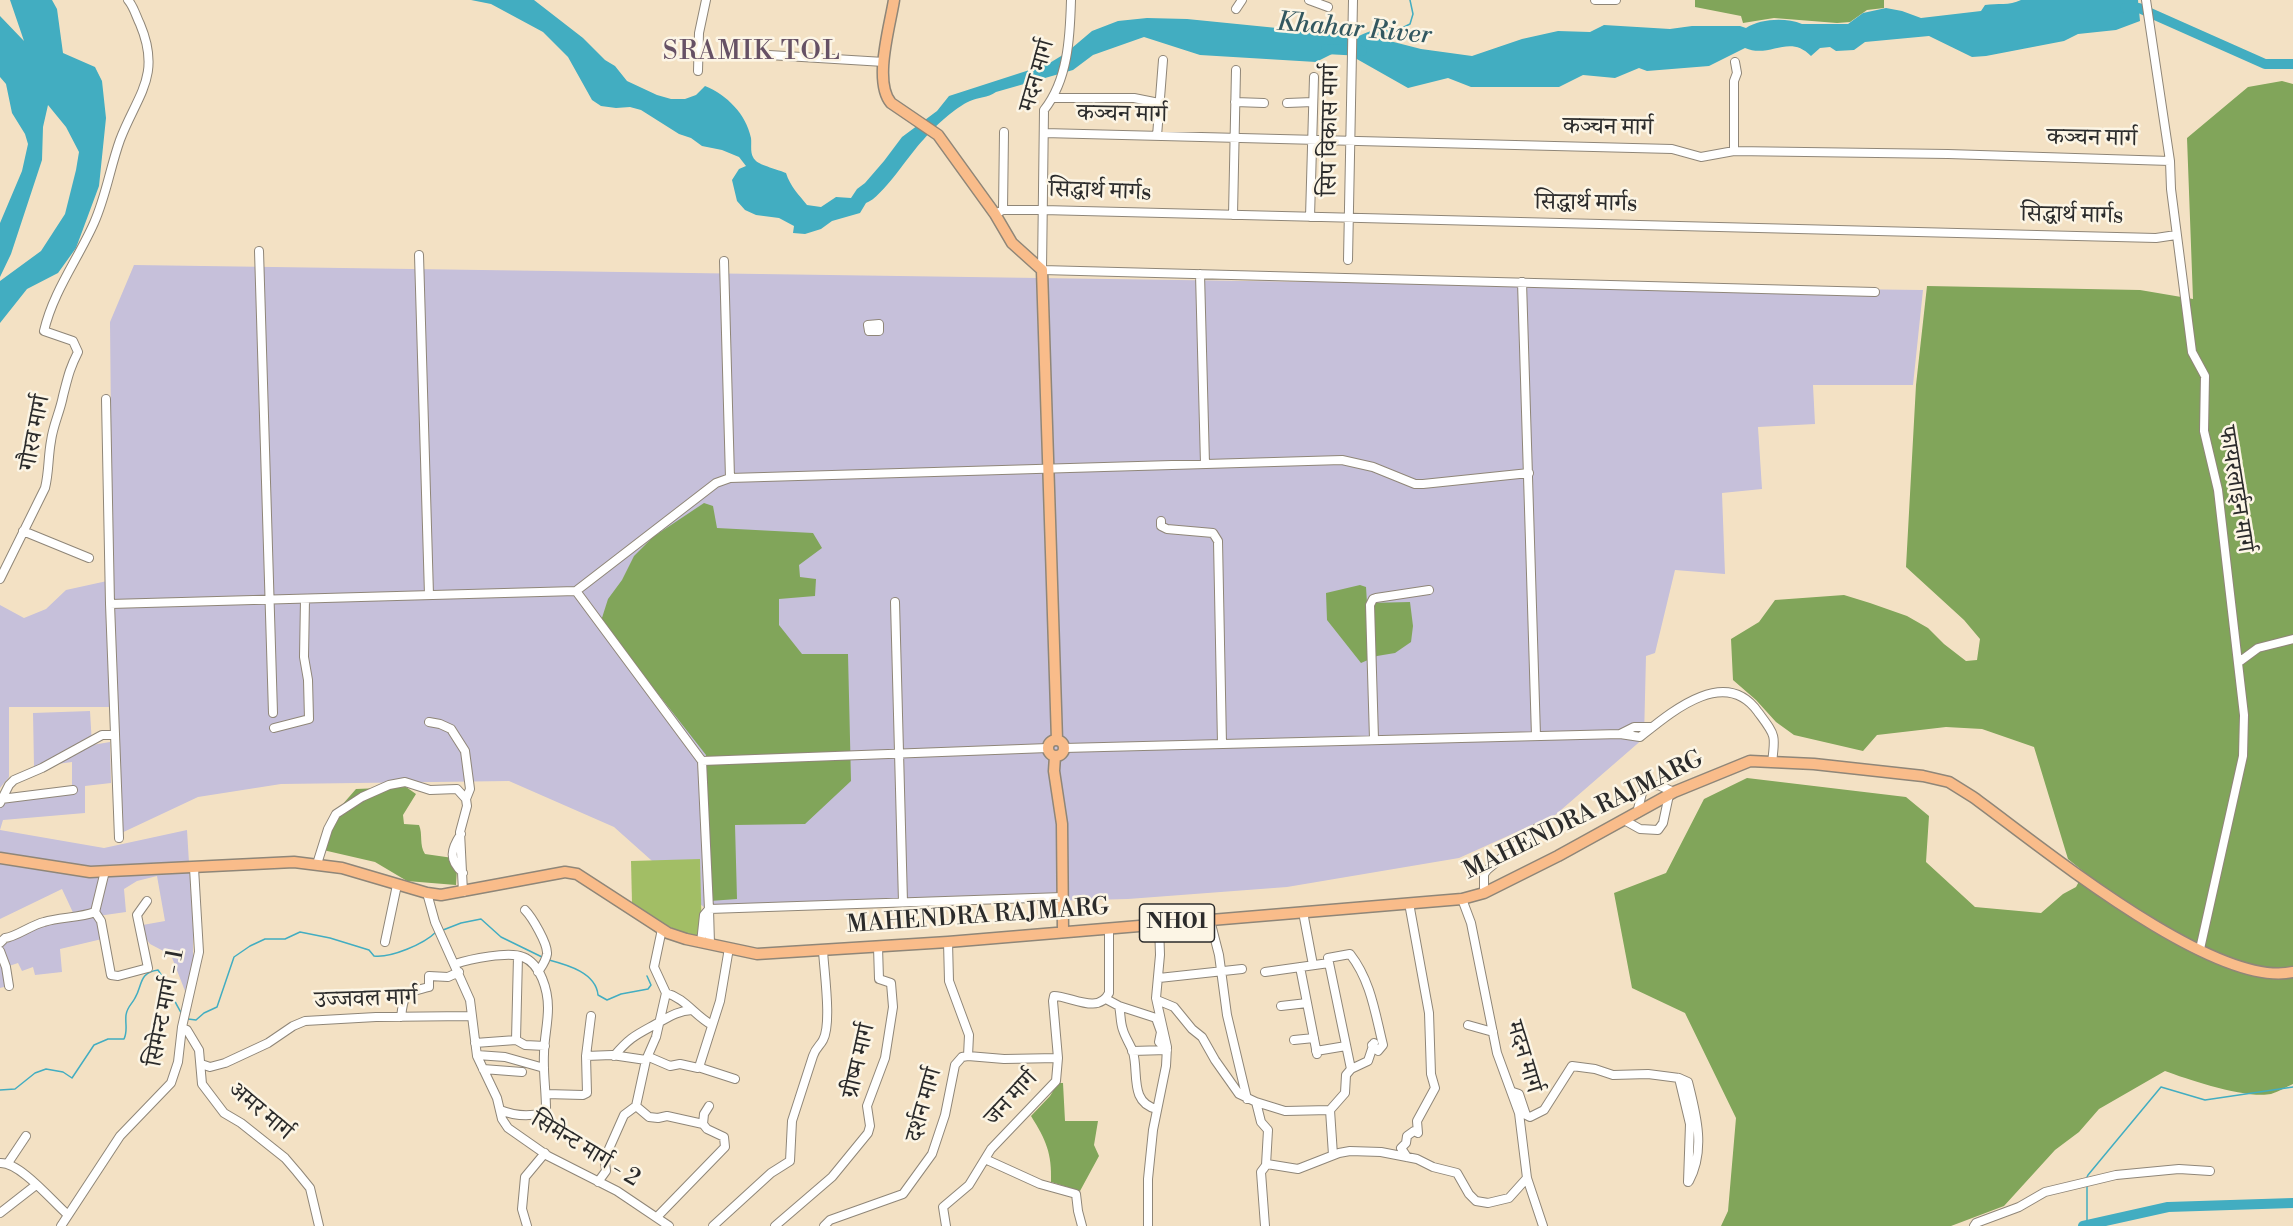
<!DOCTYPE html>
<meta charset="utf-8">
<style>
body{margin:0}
canvas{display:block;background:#f3e1c4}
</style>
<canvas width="2293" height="1226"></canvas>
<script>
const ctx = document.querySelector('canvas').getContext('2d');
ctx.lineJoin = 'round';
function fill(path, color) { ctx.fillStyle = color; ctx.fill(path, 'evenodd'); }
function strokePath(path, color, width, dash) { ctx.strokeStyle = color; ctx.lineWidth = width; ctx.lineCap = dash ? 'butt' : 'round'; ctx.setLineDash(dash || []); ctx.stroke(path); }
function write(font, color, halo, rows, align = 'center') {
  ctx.font = font + ' "Libre Bodoni","Noto Serif Devanagari",serif'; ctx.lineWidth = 5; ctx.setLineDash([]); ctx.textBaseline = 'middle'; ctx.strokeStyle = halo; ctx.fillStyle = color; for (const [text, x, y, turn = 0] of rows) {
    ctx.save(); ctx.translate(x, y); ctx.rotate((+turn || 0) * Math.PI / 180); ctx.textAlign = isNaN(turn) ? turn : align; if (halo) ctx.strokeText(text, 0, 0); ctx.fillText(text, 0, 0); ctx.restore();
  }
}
fill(new Path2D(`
 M134,265L1526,285L1923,290L1913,385H1813L1815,424L1758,427L1762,489L1722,493L1725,574L1675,570L1655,653L1646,656L1644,738L1546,823L1541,821L1459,858L1287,887L1128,899L707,910L614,827L509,781L281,784L198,797L115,836L110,322Z
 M107,581L110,707H9V777L0,788V605L24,618L46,609L66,590Z
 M90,711L92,745L110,742L111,783L85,786V813L3,820L0,830V797L72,786V762L34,767L33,713Z
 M0,830L104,848L187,830L193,928V963L185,991L171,955L150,944L137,926L165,921L157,876L137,881L124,889L126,912L98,916L102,939L60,949L62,972L35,975L33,967L22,971L18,963L9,966L11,985L0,988V946L43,926L76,919L62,889L0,919Z`), '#c6c0da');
fill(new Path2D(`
 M700,859L702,938C675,932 654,920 632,903L631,861Z`), '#a2be65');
fill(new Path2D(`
 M1695,0H1884V8L1867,10L1850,22L1837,23L1774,18L1743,23L1741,16L1695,7Z
 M2282,81L2293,84V1084C2286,1087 2278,1092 2271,1094C2247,1099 2189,1080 2165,1071L2099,1109L2079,1132L2055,1150L2004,1206L1951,1226H1721L1728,1211L1736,1118L1685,1013L1632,988L1614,893L1666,873L1704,799L1747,778L1906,797L1929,816L1926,862L1975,907L2041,913L2063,894L2076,887L2084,872L2068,859L2034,747L1982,729L1946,727L1877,735L1863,751L1794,735L1776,722L1756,700L1733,680L1731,639L1759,622L1775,600L1844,595L1870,603L1907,616L1928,628L1944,644L1966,661L1977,660L1980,639L1964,620L1906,567L1916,385L1927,286L2140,290L2193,299L2187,138L2248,87Z
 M704,503L713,506L717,528L813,533L822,548L799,565L800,577L816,579L815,596L779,599V625L802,654H848L851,781L805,824L735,825L737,899L710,901L706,755L601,621L608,599L622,580L634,556L653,537Z
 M1360,585L1366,587L1367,603L1410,602L1413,626L1411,642L1395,653L1377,656L1361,663L1327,620L1326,593Z
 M406,787L416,794L403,815L404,824L419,825C423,834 419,845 425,854L453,858L457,868L456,885L407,881L375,862L323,850L342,805L356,789Z
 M1058,1083H1063L1065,1121H1098L1094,1145L1099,1156L1080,1191L1051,1182C1052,1153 1046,1140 1031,1116L1050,1096Z`), '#81a55a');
fill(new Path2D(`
 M10,0H52L57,9L63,53L95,67L102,81L106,118L99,186L76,248L58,273L27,289L0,323V281L41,251L65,214L76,170L79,152L66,127L48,105L43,127L42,160L11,254L0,277V223L22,171L28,144L25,134L12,113L6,84L0,77V16L24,41Z
 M471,0H534L583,38L605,60L615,66L627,81L657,95L671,99H685L696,95L705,86C727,95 746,114 751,138C752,145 749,155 756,161C760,165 779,170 786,173C790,186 799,195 807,205L821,207L836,197L851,198L857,189L865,183L884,161L902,137L937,111L949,96L1048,64L1066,53L1092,31L1118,21L1147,18L1187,19L1337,34C1351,43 1356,36 1371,31C1377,29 1385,29 1391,27L1392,33L1378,38L1421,49L1472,56L1522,39L1558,31L1590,32L1604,25L1670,29L1692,26H1740L1746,28C1760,19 1785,17 1802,24H1848L1863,13L1886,8L1902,11L1921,18L1981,11L1985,5C1998,3 2009,6 2021,0H2138L2140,21L2116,30L2078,34L2064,41L1986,56L1972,57L1929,36L1865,42L1854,50L1836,51L1830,47L1820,48L1811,56C1789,33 1770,59 1745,48L1709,66L1647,71L1639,68L1615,78L1583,75L1559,87H1471L1448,78L1408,88L1355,58L1353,47H1346L1316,62L1200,55L1144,37L1093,55L1073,70L996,92C987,98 979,97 970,101C956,107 934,127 924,139C910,153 882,198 866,203L860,213L832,221L821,229L805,234L793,233L794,226L779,218L756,215L745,210L737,201L732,180L739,169L746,166L739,157L722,150L702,146L691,138L679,134L641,110L630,107L616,108L601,106L592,100L568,57L543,32L491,4Z`), '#42adc1');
strokePath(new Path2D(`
 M1391,30H1398L1410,24L1413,14L1410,0
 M443,930L461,923L481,919L501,937L542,957
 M549,960C568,965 596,973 598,995L607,1000L621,994L648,989L651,985L647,976
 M188,1019L196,1020L204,1013L217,1007L234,957L250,946L265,939H285L300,932L330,938L369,950L374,956C391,958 424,944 436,932
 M0,1090L15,1089L35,1073L46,1069L63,1072L72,1078L94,1045L108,1039H124C128,1031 125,1024 126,1015C127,1007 132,1004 135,998C143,985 138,973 158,970C168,984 173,1000 182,1014
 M2087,1177L2088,1175L2161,1087L2205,1100L2293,1087
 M2087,1225V1185`), '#42adc1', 1.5);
strokePath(new Path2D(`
 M2125,8H2139L2265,64H2293
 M1326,49L1362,51
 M2083,1226L2168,1207L2293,1203`), '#42adc1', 10);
const minor = new Path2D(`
 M1071,0C1070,37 1068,80 1044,110L1042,270L1875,292
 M1309,0L1328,7
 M1595,0H1616
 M2146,0L2170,161L2171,189L2192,352L2205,376L2204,431L2218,490L2244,715L2243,756L2200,949
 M1236,9L1242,0
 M769,55L884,62
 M698,71L699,33L706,0
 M1054,98H1134L1159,103
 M1235,102L1264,103
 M1287,103L1313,102
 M1044,133L1672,149L1701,157L1734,151L1948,154L2170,161
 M1157,136L1163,60
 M1734,151V81L1737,73L1735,62
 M1003,210L1004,132
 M995,214L1003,210H1043L2156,238L2176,235
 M1233,215L1236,70
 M1310,217L1314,77
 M259,251L273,713
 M419,255L429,595
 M1348,260L1353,0
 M724,261L730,478
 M1200,274L1205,464
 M1522,282L1536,736
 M879,324V331H869L868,325Z
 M106,399L110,604L119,838
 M1161,521V526L1167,529L1213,533L1218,541L1222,744
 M23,531L89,558
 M0,579L45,488C49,472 48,457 51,441C53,425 60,412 63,396C68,377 69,370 78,352L73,341L44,331C53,292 78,259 94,223C106,196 110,168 120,140C137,95 162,76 140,24C136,16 134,7 128,0
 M576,591L716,483L730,478L1342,460L1373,467L1415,484H1423L1529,473
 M895,602L903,902
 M110,604L576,591L702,761L709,909L1063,897
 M2239,662L2258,648L2293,639
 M429,722L440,724L451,729L465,751L470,789L466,799
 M274,728L309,719L308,680L304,657L305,599
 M1620,734L1634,727H1652
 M1374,739L1370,605L1373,599L1376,598L1429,590
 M1064,748L1620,734L1640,737C1670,713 1725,665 1758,712C1775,735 1776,734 1772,762
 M702,761L1048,748
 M1,799L73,790
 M0,803L9,785L14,780L42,768L102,735H115
 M1637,813L1642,793L1647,786L1658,785L1674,792
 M1624,820L1640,829L1658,830L1663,823L1669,795
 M461,834C451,849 448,860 463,873
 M317,864L328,829L336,814L362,797L389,785L405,782L430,790L457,789L466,799L467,806L460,832L463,892
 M427,893L435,922L470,1000L477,1056L497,1098L502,1119L508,1128L548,1156L617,1191L669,1226
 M1484,893V874L1487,870L1537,828
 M1462,899L1471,923L1497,1053L1519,1113L1527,1178L1543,1226
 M525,910C532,917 548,944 547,954C546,961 542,966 538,972
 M95,912L101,921L111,975L118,976L148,968L137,915L147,901
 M1303,912L1313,965
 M1210,920L1219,955L1227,1015L1247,1099
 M385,942L397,885
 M0,943L5,938C16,937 31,925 44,922C60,917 79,918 95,912L105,871
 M701,943L704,915L709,909L710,944
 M729,948L720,1001L700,1064L701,1068L735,1079
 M0,951L6,967L9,986
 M518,956L516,1040L525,1045L545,1046
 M455,964C470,959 509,951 523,957C541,964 548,991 548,1008C548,1024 544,1039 544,1054C543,1072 546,1091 546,1109L543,1113C528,1117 515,1116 500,1110
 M1300,967L1317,1054
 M1265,972L1329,963
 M1159,978L1242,969
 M666,993C685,998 695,1016 712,1025
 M1106,999L1119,1006C1121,1014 1120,1022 1123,1030C1125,1037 1130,1044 1133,1052C1139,1072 1129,1103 1157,1109
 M1157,1000L1174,1007L1192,1029L1202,1037L1215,1060L1239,1094L1256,1102L1261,1122L1268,1130L1266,1165
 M1119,1006L1156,1018L1161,1032L1159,1042L1167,1050
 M1281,1006L1307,1003
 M401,1017C404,990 407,993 429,987V976L448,977L459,972
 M1468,1025L1493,1032
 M182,1028L187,1030L199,1050L202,1084L224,1113L241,1123L285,1158L297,1172L310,1188L319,1226
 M1294,1040L1314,1038
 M475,1043L516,1040
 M1132,1051L1167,1050
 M1316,1051L1346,1046
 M477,1055L505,1057L544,1068
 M586,1056L612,1055L646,1060L656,1037L666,993L654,967L662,929
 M614,1056C630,1037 636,1035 656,1024C669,1017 677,1011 692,1010
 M968,1056L1004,1059L1058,1058
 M649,1057L670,1066L680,1064L698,1068L700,1065
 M201,1064L210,1067L225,1063L268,1043L293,1026L305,1021L376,1017L471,1016
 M483,1069L522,1072
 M1351,1069L1328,958L1350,954C1371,981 1375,1013 1383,1045L1378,1051L1372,1045
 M1679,1078L1688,1082C1696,1114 1706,1150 1689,1181
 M1513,1092L1519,1094L1526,1115L1530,1117L1544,1110L1572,1066L1595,1069L1613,1075L1648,1074L1679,1078L1690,1124L1688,1182
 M546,1094L583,1095L587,1093L586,1056L591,1016
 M1256,1102L1285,1111L1330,1110
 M636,1106L649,1117L658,1118L667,1116L703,1124
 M1333,1155L1330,1110L1345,1093L1346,1075L1351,1069L1368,1061L1374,1043
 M1407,1157L1401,1148L1406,1143L1407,1136L1414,1131L1418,1133L1417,1121L1435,1088L1431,1074L1429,1013L1409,903
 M985,1159L1040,1184L1076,1194L1078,1211L1082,1226
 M0,1163C20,1162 52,1201 67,1214
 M8,1163L26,1136
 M598,1182L606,1171L605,1162L608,1157V1151L624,1115L636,1106L646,1060
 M0,1213L36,1185
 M657,1217L725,1147L724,1137L707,1129L703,1124L704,1114L709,1106
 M61,1226L120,1136L171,1083L178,1062L182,1027L199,952L194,868
 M527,1226L522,1209L525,1177L545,1153
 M713,1226L771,1173L790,1161L792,1121L813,1056C816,1047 820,1046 823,1040C832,1024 824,971 823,950
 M775,1226L832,1177L868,1133L870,1126L867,1106L885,1058L893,1007L891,983L879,979L878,947
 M824,1226L830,1220L903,1194L932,1154L945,1115L955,1065L962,1057L968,1056L969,1035L949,981L948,942
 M946,1226L943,1207L969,1185L991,1149L1056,1081L1058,1058L1053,1001L1054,996C1071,996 1098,1015 1109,993V929
 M1148,1226V1179L1153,1130L1166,1066L1167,1047L1156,998L1160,955L1159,924
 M1265,1226L1261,1172L1267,1164L1298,1169L1339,1153L1350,1151L1381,1152L1417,1159L1433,1167L1457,1173L1469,1194L1476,1201L1488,1203L1509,1198L1527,1178
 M1974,1226L1976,1223L2019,1207L2045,1192L2116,1175L2179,1169L2210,1171`);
const highway = new Path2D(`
 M894,0C890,26 873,82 891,103L938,135L995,214L1012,243L1042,270L1057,740
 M1048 748a8 8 0 1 1 16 0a8 8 0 1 1-16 0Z
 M1055,756L1054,771L1062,824L1063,932
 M0,858L90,872L294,862L342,868L427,893L441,895L565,872L577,874L668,933L686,939L757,954L948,942L1462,899L1484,893L1558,856L1674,792L1750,761L1814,764L1923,776L1949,782L1973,797C2038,844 2214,990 2293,972`);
strokePath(minor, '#8f8678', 10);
strokePath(highway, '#8f8678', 13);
strokePath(minor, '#fff', 8);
strokePath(highway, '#f9bc8a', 10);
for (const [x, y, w] of [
 [1177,923,75]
]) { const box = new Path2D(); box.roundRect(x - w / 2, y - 19, w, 38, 4.5); ctx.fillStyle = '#fcf5e5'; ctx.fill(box); strokePath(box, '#2b2b2b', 1.5); }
write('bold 22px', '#2b2b2b', null, [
 ["NH01",1177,923]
]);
write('24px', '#2b2b2b', '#fcf5e5', [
 ["मदन मार्ग",1038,76,-74],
 ["कञ्चन मार्ग",1122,115,1],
 ["कञ्चन मार्ग",1608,128,1],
 ["सिप विकास मार्ग",1331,130,-89],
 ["कञ्चन मार्ग",2092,139,1],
 ["सिद्धार्थ मार्गs",1100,192,2],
 ["सिद्धार्थ मार्गs",1586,204,1],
 ["सिद्धार्थ मार्गs",2072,216,1],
 ["गौरव मार्ग",36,433,-79],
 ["फायरलाईन मार्ग",2235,489,81],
 ["MAHENDRA RAJMARG",1584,816,-26],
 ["MAHENDRA RAJMARG",978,917,-4],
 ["उज्जवल मार्ग",366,1000,-2],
 ["सिमेन्ट मार्ग - 1",166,1008,-79],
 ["मदन मार्ग",1523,1057,73],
 ["ग्रीष्म मार्ग",860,1061,-77],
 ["जन मार्ग",1012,1099,-47],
 ["दर्शन मार्ग",925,1105,-74],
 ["अमर मार्ग",260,1112,40],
 ["सिमेन्ट मार्ग - 2",585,1150,31]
]);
write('italic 26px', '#335860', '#fcf5e5', [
 ["Khahar River",1354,30,5]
]);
ctx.letterSpacing = '1.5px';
write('26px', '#665165', '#fcf5e5', [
 ["SRAMIK TOL",752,53]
]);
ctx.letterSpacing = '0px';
</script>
